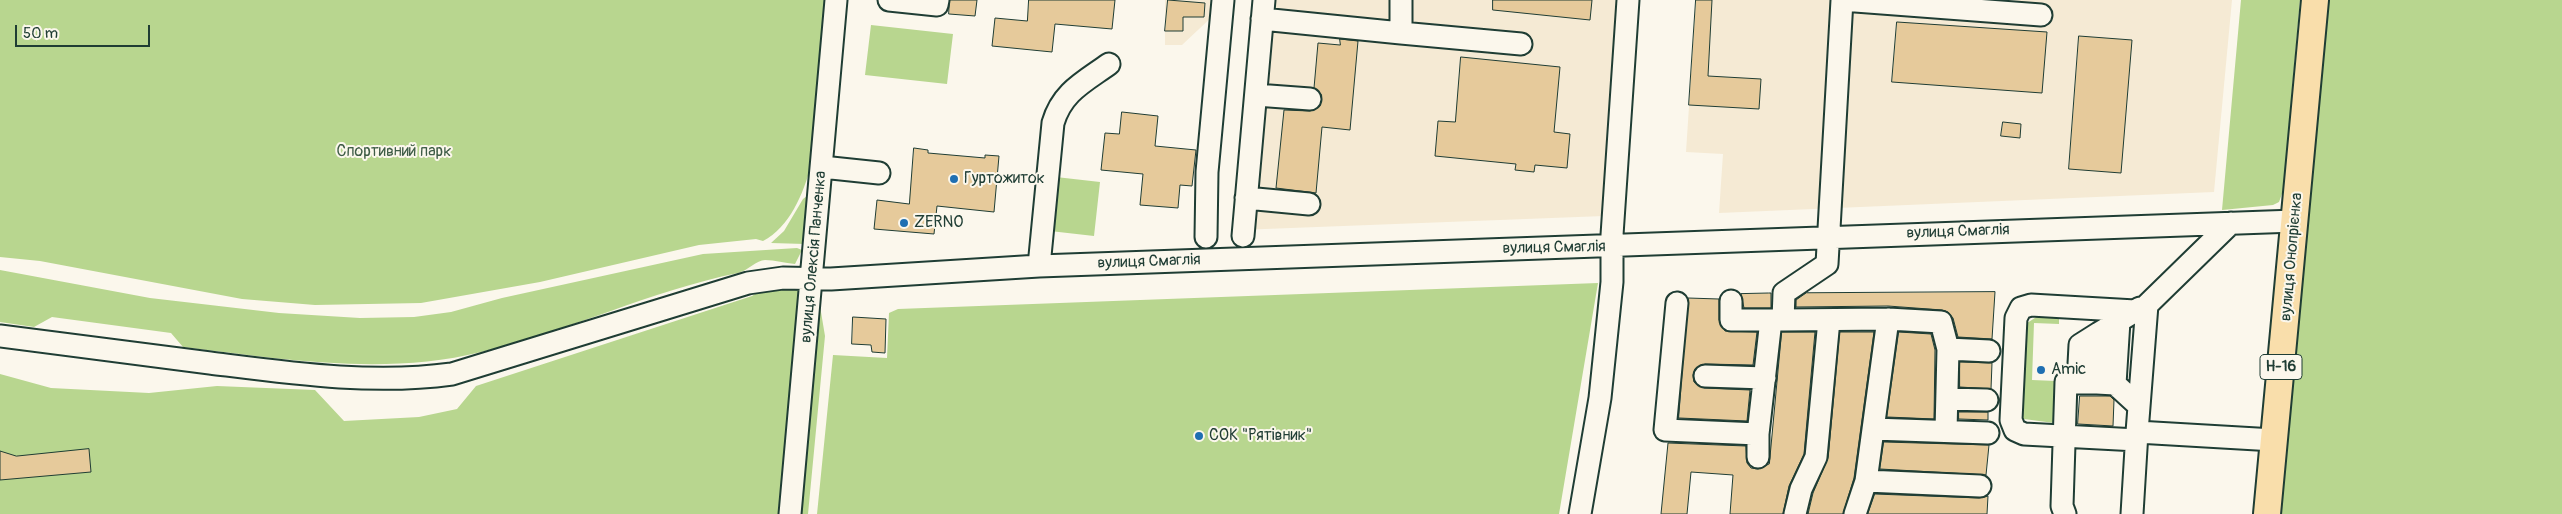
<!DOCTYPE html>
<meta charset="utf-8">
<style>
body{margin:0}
#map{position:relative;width:2562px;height:514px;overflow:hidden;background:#fbf7ec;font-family:Pangolin,sans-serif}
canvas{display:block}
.scale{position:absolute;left:15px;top:25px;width:135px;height:22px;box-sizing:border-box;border:2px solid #1f3d34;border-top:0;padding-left:6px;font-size:15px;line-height:18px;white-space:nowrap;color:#1f3d34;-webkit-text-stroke:4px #fbf7ec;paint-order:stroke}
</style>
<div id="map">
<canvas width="2562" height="514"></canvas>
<div class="scale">50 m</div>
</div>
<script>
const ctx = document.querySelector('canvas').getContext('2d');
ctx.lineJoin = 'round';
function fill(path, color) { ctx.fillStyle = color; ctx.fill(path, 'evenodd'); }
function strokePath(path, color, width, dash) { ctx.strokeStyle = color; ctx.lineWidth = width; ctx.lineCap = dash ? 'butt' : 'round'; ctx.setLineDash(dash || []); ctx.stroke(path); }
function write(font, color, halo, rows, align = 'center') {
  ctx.font = font + ' Pangolin,sans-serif'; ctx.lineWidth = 4; ctx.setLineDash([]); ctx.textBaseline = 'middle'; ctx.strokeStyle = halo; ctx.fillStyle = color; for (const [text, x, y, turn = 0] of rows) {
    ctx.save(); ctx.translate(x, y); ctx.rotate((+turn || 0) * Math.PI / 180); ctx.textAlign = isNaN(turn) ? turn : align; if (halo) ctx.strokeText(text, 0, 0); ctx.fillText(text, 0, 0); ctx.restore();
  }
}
fill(new Path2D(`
 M1165,0H1217L1215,14L1182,45H1165Z
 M1253,0H1619L1604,216L1239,230Z
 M1696,0H2232L2214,192L1719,213L1723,154L1686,152Z`), '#f5ead4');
fill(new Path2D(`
 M0,0H829L811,166C803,194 790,227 763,241L756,239L699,245L540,282L421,303L315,305L242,299L40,261L0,257Z
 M2241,0H2300L2283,191L2279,202L2273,205L2222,210Z
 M2326,0H2562V514H2280Z
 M871,25L953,34L947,84L865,75Z
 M1056,177L1100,182L1094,236L1050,231Z
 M811,193L805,244L771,243L784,231L803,199Z
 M797,248L802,250L795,264C785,263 775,260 765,260C757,260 747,271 738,273C650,291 569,331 481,352C385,376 281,359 183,347L171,333L52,317L34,327L0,322V270L150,298L279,313L360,318L414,317L451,312L502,298L703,254Z
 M1598,283L1559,514H817L833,355L887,358L889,313L898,309Z
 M793,287L801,291L778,514H0V374L51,388L149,393L217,386L315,390L344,421L419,417L457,409L476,386L752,296L758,292Z
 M820,306L825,336L808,514H795L815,314Z
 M2059,315V324L2034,323L2032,380L2056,381L2054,423L2024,419L2021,418L2024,325L2038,316Z`), '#b8d68f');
const building = new Path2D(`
 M950,0H977L975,16L949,14Z
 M1029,0H1115L1112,29L1055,24L1052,52L992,46L995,18L1027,21Z
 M1168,0L1205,3L1204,17H1183V31H1165Z
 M1493,0H1592L1590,20L1493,10Z
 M1696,0H1712L1708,76L1761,79L1759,109L1689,105Z
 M1897,22L2047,32L2042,93L1892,82Z
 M2079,36L2132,40L2121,173L2069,169Z
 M1340,39L1358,41L1350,130L1322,127L1316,193L1276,188L1284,110L1310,111L1320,106L1321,94L1314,88L1318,43L1340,45Z
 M1461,57L1560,67L1554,132L1570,134L1567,168L1535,165L1534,172L1515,170L1516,164L1435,156L1438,121L1455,122Z
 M1122,112L1158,116L1155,146L1196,150L1192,186L1180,185L1178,208L1140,205L1143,174L1101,170L1105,133L1119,134Z
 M2003,122L2021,124L2020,138L2001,136Z
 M914,148L928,150V153L985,158V155L999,156L994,212L937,206L934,234L874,229L877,200L909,204Z
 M1995,292L1992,339L1958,337L1953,318L1948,312L1942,310L1888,306L1796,307V300L1806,293Z
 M1769,293H1771V308H1744L1741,294Z
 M1688,298L1719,299V320L1725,331L1757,332L1753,365L1705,364L1695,369L1693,375L1694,382L1704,388L1750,390L1747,421L1679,418Z
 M853,317L886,319L885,353L872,352L871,345L852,344Z
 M1782,332H1815L1804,454L1789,486L1783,514H1730L1733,475L1691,472L1687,514H1661L1668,443L1746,446L1747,463L1751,468L1758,469L1769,464Z
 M1840,332H1874L1854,478L1843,514H1808L1813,493L1828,458Z
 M1899,332L1931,334L1935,350L1934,419L1887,417Z
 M1960,362L1992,363L1991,389L1960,387Z
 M2080,396H2110L2114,400L2113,426L2078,424Z
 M1959,412H1988V420L1959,419Z
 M1884,442L1989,445L1986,475L1880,469Z
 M89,449L91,472L0,480V451L16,456Z
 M1875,494L1979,498L1988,496L1987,514H1868Z`);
fill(building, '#e6ca9b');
strokePath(building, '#1f3d34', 1);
const minor = new Path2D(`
 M889,0L937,5L938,0
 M1401,0V33L1521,44
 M1842,0L2041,15
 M1262,19L1401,33
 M1256,95L1310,99
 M822,167L879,173
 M1246,198L1309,204
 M2231,223L2147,305L2137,432L2274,440
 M1243,236L1264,0
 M1206,237L1207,172L1223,0
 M1039,266L1053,123C1062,92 1084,82 1109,64
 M1731,301V320H1783L1784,293L1827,264L1842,0
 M1677,303L1665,430L1758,434
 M2135,311L2031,305L2021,308L2016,318L2011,420L2015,430L2024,434L2137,440
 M1783,320L1888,319L1941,322L1948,349L1946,431
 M0,336C70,345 140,354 210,363C290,373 372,385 452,374L748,283L783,278L831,279L1039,266L2295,221
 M1948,349L1989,351
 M1705,376L1765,378
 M2097,383H2078L2080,345L2099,333
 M2115,384L2097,383L2099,333L2119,321
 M1947,399L1987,400
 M2139,406L2115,384L2119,321L2140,308
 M1873,429L1988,433
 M1758,457V434L1771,320
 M1866,481L1980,486
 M790,514L836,0
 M1580,514L1600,398L1612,282V235L1628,0
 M1795,514L1801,489L1816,457L1829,320
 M1855,514L1866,481L1888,319
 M2065,514L2062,506L2066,382
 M2132,514L2137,432`);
const major = new Path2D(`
 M2267,514L2315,0`);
strokePath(minor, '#1f3d34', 25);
strokePath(major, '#1f3d34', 30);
strokePath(minor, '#fbf7ec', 21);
strokePath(major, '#f9deab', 26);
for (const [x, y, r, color] of [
 [954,179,5,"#1f6fb2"],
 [904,223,5,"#1f6fb2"],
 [2041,370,5,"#1f6fb2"],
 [1199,436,5,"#1f6fb2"]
]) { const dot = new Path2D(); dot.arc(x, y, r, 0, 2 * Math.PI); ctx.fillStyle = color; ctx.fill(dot); strokePath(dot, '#fbf7ec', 2); }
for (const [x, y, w] of [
 [2281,367,42]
]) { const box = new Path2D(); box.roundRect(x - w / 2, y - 12.5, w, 25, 4); ctx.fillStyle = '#fbf7ec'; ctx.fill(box); strokePath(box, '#1f3d34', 1); }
write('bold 15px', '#1f3d34', null, [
 ["Н-16",2281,367]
]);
write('16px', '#3e5c46', '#fbf7ec', [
 ["Спортивний парк",394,152]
]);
write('16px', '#1f3d34', '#fbf7ec', [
 ["Гуртожиток",964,179],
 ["ZERNO",914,223],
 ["Amic",2051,370],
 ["СОК \"Рятівник\"",1209,436]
], 'left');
write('16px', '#1f3d34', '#fbf7ec', [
 ["вулиця Смаглія",1958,232,-2],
 ["вулиця Смаглія",1554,248,-1],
 ["вулиця Олексія Панченка",814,257,-85],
 ["вулиця Онопрієнка",2292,257,-85],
 ["вулиця Смаглія",1149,262,-2]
]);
</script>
